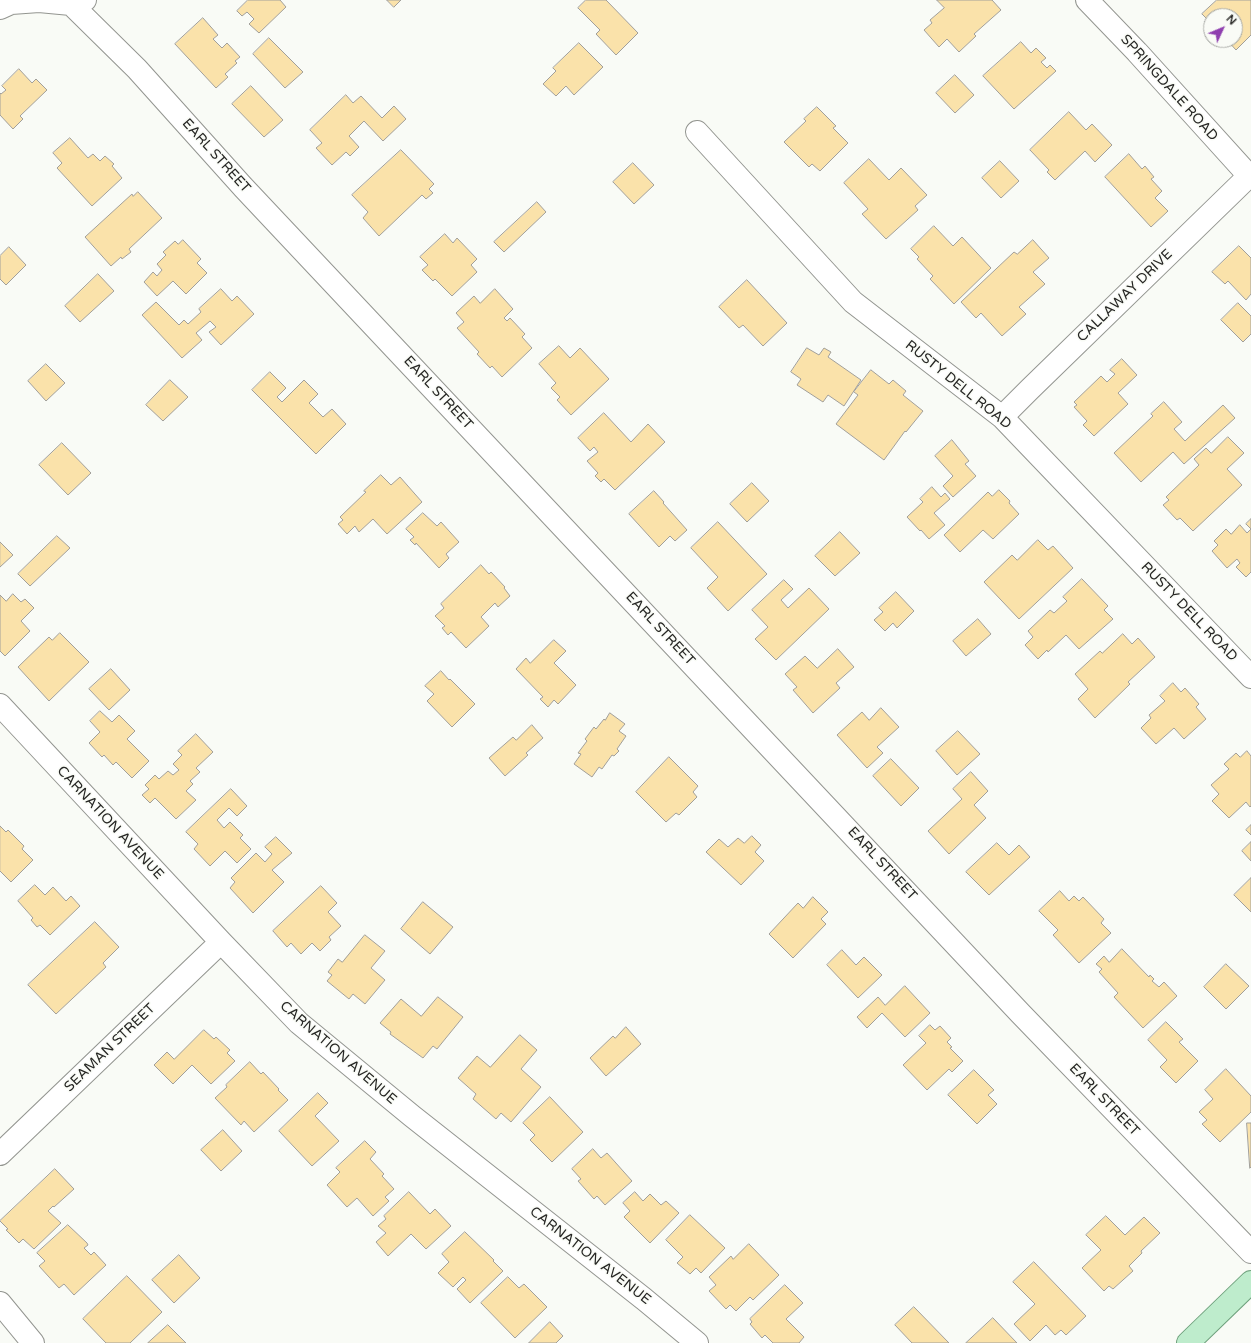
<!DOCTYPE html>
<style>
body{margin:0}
#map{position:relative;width:1251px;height:1343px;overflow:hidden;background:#f9fbf6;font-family:"Varela Round",sans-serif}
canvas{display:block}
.north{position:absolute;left:1203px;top:8px;width:40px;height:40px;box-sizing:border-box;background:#f9fbf6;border:1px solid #a5a6a2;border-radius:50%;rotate:46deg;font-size:11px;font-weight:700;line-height:16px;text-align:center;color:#262624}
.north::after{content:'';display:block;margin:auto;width:14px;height:18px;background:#8f3faf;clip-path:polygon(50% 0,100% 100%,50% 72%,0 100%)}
</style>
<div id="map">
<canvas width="1251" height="1343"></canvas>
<div class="north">N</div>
</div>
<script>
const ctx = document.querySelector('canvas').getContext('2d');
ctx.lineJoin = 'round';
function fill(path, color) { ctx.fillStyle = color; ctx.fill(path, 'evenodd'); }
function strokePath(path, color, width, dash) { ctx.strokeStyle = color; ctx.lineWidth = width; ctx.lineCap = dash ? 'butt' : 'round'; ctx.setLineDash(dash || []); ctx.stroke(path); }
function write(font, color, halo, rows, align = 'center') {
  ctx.font = font + ' "Varela Round",sans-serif'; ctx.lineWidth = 3; ctx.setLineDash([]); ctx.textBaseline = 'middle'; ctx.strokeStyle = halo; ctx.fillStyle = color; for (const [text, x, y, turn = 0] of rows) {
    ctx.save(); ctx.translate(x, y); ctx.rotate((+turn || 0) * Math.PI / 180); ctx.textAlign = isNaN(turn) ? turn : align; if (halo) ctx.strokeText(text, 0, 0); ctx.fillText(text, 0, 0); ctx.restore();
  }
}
const building = new Path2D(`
 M248,0H280L286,7L259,33L249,24L254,19L247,12L242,16L237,11Z
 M387,0H401L394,7Z
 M586,0H606L638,33L616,55L596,34L600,30L578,8Z
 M937,0H992L1001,10L974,34L976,36L959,52L947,39L939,47L924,30L932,23L930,20L944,8Z
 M1217,0H1251V35L1236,50L1227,40H1235V16H1211V23L1202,14Z
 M203,18L218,35L213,39L222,48L227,43L240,57L235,61L237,63L225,74L228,77L216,88L175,44Z
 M269,38L303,72L285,88L253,54Z
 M1021,42L1031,53L1036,48L1046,58L1041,62L1047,68L1050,65L1056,71L1014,109L983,76Z
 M579,43L603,67L574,95L566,86L556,96L543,84L556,71L553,68Z
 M19,69L32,83L36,79L47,90L20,116L23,119L13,129L0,115V93L1,94L6,90L2,86Z
 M955,75L974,95L955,113L936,93Z
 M251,86L283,120L264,137L232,104Z
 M346,95L353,103L361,96L382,118L394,106L406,119L383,141L364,121L349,136L359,147L350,156L346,152L332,165L316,148L322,143L310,130Z
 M817,107L836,126L833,128L848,143L820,171L812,164L809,167L784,142L806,121L804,119Z
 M1069,112L1086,130L1092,124L1112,145L1095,162L1085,151L1055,180L1047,172L1049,170L1030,150Z
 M70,138L88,158L93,154L100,161L105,156L114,164L112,166L122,178L92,206L57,168L62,163L53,153Z
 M401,150L434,184L429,189L433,193L426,199L422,195L379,236L363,218L368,212L352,195Z
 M1129,154L1142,169L1145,166L1154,177L1151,179L1162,191L1155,198L1168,211L1151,227L1105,177Z
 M869,159L889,180L901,168L927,195L915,206L918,210L886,239L862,214L868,209L844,183Z
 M1000,161L1019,181L1001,198L982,178Z
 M633,163L654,185L634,204L613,182Z
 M138,192L162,218L129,249L131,252L122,259L121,257L111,266L85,237L132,194L133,196Z
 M537,202L546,212L504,252L494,242Z
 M934,226L953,246L962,237L991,268L954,304L930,279L933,276L917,259L919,257L911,249Z
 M445,234L453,243L457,238L477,259L471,265L477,272L452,296L435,279L433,281L422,270L428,265L420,257Z
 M183,240L201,259L197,263L207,273L186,294L173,281L157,296L144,282L153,272L157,276L162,270L157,264L166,255L163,252L175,241L178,244Z
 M1033,240L1049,258L1033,272L1045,284L1019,307L1026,314L1002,336L981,313L976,318L961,302L1014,252L1017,254Z
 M1239,246L1251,258V294L1246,300L1228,281L1225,284L1212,272Z
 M9,247L26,265L6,285L0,279V256Z
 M98,274L114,291L80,322L65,306Z
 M747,280L787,323L763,346L743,325L739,328L719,307Z
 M221,289L232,301L237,296L254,314L221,345L209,332L216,327L210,321L196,333L202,340L182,358L142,315L156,302L179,325L184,320L188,324L201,312L199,309Z
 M495,289L513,309L504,318L507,321L510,318L525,334L522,337L532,348L502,377L492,366L490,368L477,354L479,352L457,328L464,322L456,313L474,296L480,303Z
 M1238,303L1251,316V334L1243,342L1221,320Z
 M559,346L570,358L580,348L609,379L571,415L557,400L560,397L551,388L556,383L539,364Z
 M807,348L819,355L824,348L831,352L828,357L861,380L844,406L828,395L823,402L797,385L801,379L791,372Z
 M1122,359L1137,375L1118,393L1128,404L1094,436L1083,425L1087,421L1074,407L1077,405L1074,402L1101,376L1107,382L1115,374L1110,370Z
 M46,364L65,383L46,401L28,381Z
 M871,370L889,384L893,380L906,391L903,395L923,411L906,432L905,431L884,460L836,424L858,395L854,392Z
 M270,372L286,388L277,397L282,402L304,380L318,394L309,403L323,417L332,409L346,424L316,454L252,390Z
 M170,380L188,397L163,421L146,405Z
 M1164,402L1182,422L1174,429L1185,441L1223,405L1235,418L1184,464L1173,452L1141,482L1114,453L1153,416L1151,414Z
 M604,413L631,442L648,424L665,442L615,490L604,479L601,482L595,476L598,473L587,461L598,452L594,447L590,451L578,438Z
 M1228,437L1244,453L1227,469L1242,485L1193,531L1180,518L1177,520L1163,505L1169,500L1166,497L1199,465L1194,459L1206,448L1211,453Z
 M952,440L969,461L965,464L976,476L953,497L943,486L953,476L935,456Z
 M62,443L91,473L68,495L39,465Z
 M381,475L391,485L400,477L422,502L387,534L373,519L359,532L355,526L347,534L338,524L343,520L340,517L366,492L364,491Z
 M752,483L769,501L747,522L730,504Z
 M932,487L941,497L945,493L950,499L934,513L945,525L929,539L921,530L920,531L907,517L923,502L920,499Z
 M999,490L1010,501L1009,503L1019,514L993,539L983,530L960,552L944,535L988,492L992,496Z
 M654,491L664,502L663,503L687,530L675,541L670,536L659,547L629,514Z
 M423,513L437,526L441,522L459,542L446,554L449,558L439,568L416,543L415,545L410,540L414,537L406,529Z
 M1251,519V529L1246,524Z
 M718,522L767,574L728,611L707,588L718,577L691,548Z
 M1240,525L1247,533L1251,529V572L1246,577L1236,567L1240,563L1237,559L1227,568L1212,551L1218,545L1214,541L1226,529L1231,534Z
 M840,532L860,553L835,576L815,556Z
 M57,536L70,548L30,586L18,574Z
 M1038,540L1048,550L1053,546L1073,568L1019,619L984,582L1012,555L1017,560Z
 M0,542L13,555L0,567Z
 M481,565L489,574L491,572L505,587L504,588L510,596L498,607L495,603L481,617L489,626L466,648L451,632L448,635L442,628L445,626L435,616L444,608L441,604Z
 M1082,579L1108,606L1104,610L1113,619L1079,649L1066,635L1048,652L1047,650L1038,659L1025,645L1033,637L1028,631L1050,610L1054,613L1067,601L1063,597Z
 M784,580L793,589L781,600L788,608L809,588L829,609L776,660L755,639L768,627L752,610Z
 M896,592L914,611L897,628L893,623L885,631L874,620L883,612L879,608Z
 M13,594L21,602L25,599L34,608L21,621L30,631L5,656L0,651V595L6,601Z
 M978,619L991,634L966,656L953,641Z
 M60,633L89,662L49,701L18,667L49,637L52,640Z
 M1123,634L1132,644L1138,638L1155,657L1128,682L1130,684L1095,718L1078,699L1088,689L1075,674L1100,651L1102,653Z
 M554,640L566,651L554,663L576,685L558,704L554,700L548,707L540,699L543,697L516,669L526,658L530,663Z
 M838,649L854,667L836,683L840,688L813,713L793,690L797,687L785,674L805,656L817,668Z
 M111,669L130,690L109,710L89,689Z
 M441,671L449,680L450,679L475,704L452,727L427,701L434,694L425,686Z
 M1173,683L1181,692L1185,688L1199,704L1196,707L1206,719L1184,739L1174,728L1156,744L1141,728L1151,718L1149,715L1165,701L1160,696Z
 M881,708L899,727L877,747L883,753L867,768L837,735L862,712L869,720Z
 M100,711L112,722L119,715L135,731L127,739L149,761L132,778L116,762L113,765L104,755L102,757L89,743L100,732L90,721Z
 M610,713L625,724L619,731L626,736L617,749L619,751L614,756L612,755L602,769L599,767L592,777L574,764L581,754L578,753L587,741L585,739L594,727L596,729L604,719L605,720Z
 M532,725L543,738L526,753L528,755L505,776L489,758L513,737L516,740Z
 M958,731L980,754L957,775L936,751Z
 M196,734L213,752L196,768L200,772L190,781L193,784L186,791L196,800L176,819L155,798L150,803L142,795L149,789L145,785L155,775L159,779L168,771L173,775L179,770L173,764L182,755L178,751Z
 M1247,751L1251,756V806L1250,807L1246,802L1229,818L1212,801L1219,794L1211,785L1229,769L1224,764L1236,753L1240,757Z
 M669,757L698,786L693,792L697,797L679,815L676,813L666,822L636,792Z
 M891,759L919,788L901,806L873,776Z
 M971,772L988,791L974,805L986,818L949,854L928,831L962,799L953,789Z
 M231,789L247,806L237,816L229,808L217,820L224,828L230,822L243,835L240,838L251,849L237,863L225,851L210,866L194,849L198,844L186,832Z
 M1251,825V835L1246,830Z
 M0,826L6,832L8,830L24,846L22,849L33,860L11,882L0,871Z
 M752,836L761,845L755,852L764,861L741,885L706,852L719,839L728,847L738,838L744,843Z
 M276,837L292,853L272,870L284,882L253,913L230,888L235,882L231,878L256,853L265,862L272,854L265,847Z
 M1251,842V861L1242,851Z
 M997,843L1009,855L1019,845L1030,857L989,895L966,872Z
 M1251,878V912L1234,895Z
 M35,885L45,895L53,887L66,901L71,896L80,906L50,935L40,925L37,927L31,920L33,918L18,901Z
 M321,886L337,903L328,912L341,926L329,937L331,940L320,951L312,943L301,954L291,943L287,947L273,931Z
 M1060,891L1069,901L1074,896L1079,901L1083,897L1104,919L1101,923L1111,933L1079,963L1053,935L1058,930L1039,911Z
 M813,897L828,912L821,919L826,924L793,958L769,934L798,903L803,908Z
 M423,902L453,927L430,954L401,929Z
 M95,922L119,947L103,963L106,967L56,1014L28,985Z
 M365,935L385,951L371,968L385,980L365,1004L353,994L349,999L327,981L332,975L328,972L338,959L342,962Z
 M1122,949L1149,977L1150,975L1154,979L1152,981L1159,987L1164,982L1177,996L1143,1028L1114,997L1118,993L1099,972L1102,969L1096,964L1104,956L1109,962Z
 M842,950L856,965L864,957L882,975L858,998L827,965Z
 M1226,964L1249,986L1226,1009L1204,987Z
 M905,986L930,1013L905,1037L882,1013L867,1028L857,1017L878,997L885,1005Z
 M438,997L463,1017L437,1049L433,1046L423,1058L390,1034L391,1032L380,1023L401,999L421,1016Z
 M1166,1022L1183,1039L1179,1042L1198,1061L1176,1083L1160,1067L1167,1060L1148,1040Z
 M930,1025L935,1030L940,1026L951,1038L947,1042L952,1047L950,1048L963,1061L952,1072L949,1069L927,1090L903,1065L926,1043L919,1036Z
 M626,1027L641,1044L606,1076L590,1058L613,1036L615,1038Z
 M204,1030L214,1039L216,1037L230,1050L227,1053L235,1061L211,1084L192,1065L173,1084L154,1065L167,1052L174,1059Z
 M520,1035L537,1050L521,1069L541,1087L511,1122L501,1113L496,1119L473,1099L476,1094L458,1078L477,1056L490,1067Z
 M250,1062L261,1074L263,1072L279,1089L278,1090L288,1100L254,1132L244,1121L241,1125L215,1098L227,1087L226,1085Z
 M1226,1069L1251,1096V1112L1220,1142L1202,1124L1207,1120L1199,1112L1213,1099L1205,1090Z
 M974,1070L994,1090L988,1095L997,1104L977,1124L948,1095Z
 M318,1093L328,1103L315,1116L339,1141L312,1166L279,1131Z
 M550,1097L583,1132L552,1162L530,1140L535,1135L523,1123Z
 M1247,1123H1251V1167L1250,1168Z
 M223,1130L242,1151L221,1171L201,1150Z
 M365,1141L376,1152L370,1159L384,1174L382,1176L394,1189L385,1197L389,1201L373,1216L357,1198L347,1207L327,1185L340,1172L336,1168Z
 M593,1149L601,1158L607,1153L632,1181L605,1205L597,1196L594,1199L578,1181L581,1179L572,1169Z
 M55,1169L74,1189L54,1207L53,1206L48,1211L61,1223L34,1249L23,1239L19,1243L6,1230L8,1229L0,1221Z
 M409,1192L430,1214L435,1209L451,1226L426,1249L411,1234L388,1256L376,1242L386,1233L378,1226L386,1219L384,1216Z
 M635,1192L643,1201L650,1194L661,1205L666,1201L679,1213L650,1243L624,1217L630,1211L623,1203Z
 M690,1215L725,1248L701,1273L696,1268L690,1274L677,1263L683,1257L666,1240Z
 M1106,1216L1125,1235L1144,1217L1160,1233L1141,1251L1142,1253L1129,1266L1133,1271L1113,1289L1109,1286L1104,1291L1082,1268L1101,1250L1086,1235Z
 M68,1225L87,1243L88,1245L84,1248L91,1255L94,1252L106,1265L74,1295L64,1284L59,1288L39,1266L45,1261L37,1253Z
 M465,1232L494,1260L493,1261L503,1271L470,1303L457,1289L466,1280L463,1277L453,1287L438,1273L449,1262L442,1254Z
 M749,1244L779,1275L753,1300L750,1297L736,1311L730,1305L726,1309L709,1291L716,1285L709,1277L731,1256L733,1259Z
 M179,1255L200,1278L174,1303L152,1280Z
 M1034,1262L1086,1316L1066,1335L1061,1330L1055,1335L1046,1325L1030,1341L1014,1324L1035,1304L1013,1282Z
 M127,1276L162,1312L130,1343H106L83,1319Z
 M508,1277L519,1288L524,1284L547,1307L515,1338L481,1303Z
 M785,1285L803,1303L786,1319L804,1337L799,1343H773L765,1335L762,1338L750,1324L752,1322L750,1319Z
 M914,1307L949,1343H912L895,1325Z
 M993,1318L1017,1343H966Z
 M550,1322L563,1336L556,1343H529Z
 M168,1325L186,1343H148Z`);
fill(building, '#fae2aa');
strokePath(building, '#a19f9a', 1);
const minor = new Path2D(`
 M1087,0L1137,52L1251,178
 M71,4L137,69L243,187L1020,1013L1251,1252
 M0,8L11,3L39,1L71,4L85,0
 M697,132L853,302L1002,417L1251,677
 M1002,417L1030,389L1249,176
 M0,705L221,942L299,1023L412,1116L644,1299L697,1343
 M0,1154L221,942
 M0,1303L33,1343`);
const major = new Path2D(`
 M1188,1343L1251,1282`);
strokePath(minor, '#939590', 24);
strokePath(major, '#6d9f7b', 24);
strokePath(minor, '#fff', 22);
strokePath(major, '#beeccc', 22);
write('14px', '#262624', '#f9fbf6', [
 ["SPRINGDALE ROAD",1169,88,48],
 ["EARL STREET",216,156,48],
 ["CALLAWAY DRIVE",1125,296,-44],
 ["RUSTY DELL ROAD",958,385,39],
 ["EARL STREET",438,393,47],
 ["RUSTY DELL ROAD",1189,612,46],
 ["EARL STREET",660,629,47],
 ["CARNATION AVENUE",110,823,47],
 ["EARL STREET",882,864,47],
 ["SEAMAN STREET",110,1048,-44],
 ["CARNATION AVENUE",338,1053,41],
 ["EARL STREET",1104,1100,46],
 ["CARNATION AVENUE",590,1256,38]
]);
</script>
